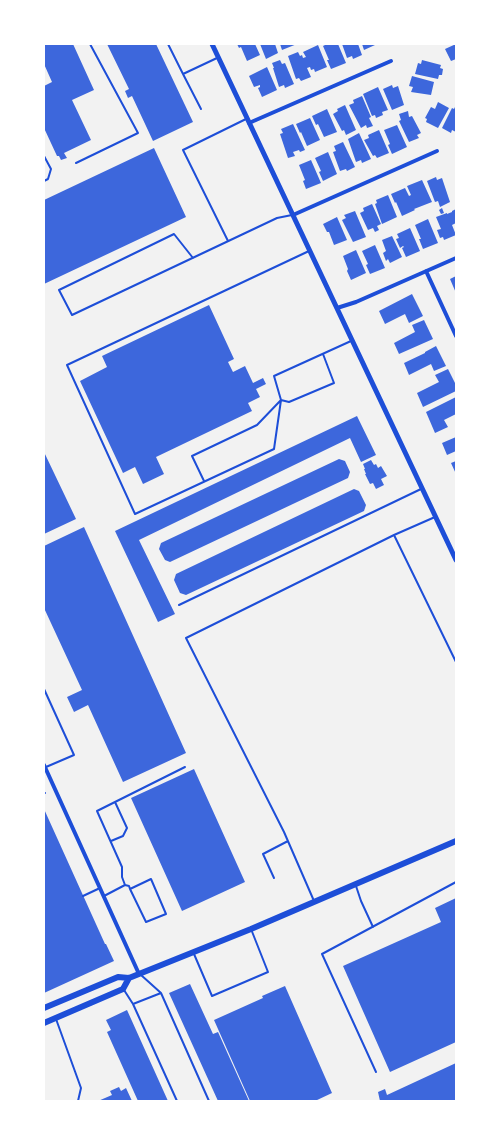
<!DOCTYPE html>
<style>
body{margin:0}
#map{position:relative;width:500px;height:1145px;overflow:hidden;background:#f2f2f2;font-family:Bitter,serif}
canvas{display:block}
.frame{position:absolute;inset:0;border:45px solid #fff;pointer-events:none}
</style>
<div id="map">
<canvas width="500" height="1145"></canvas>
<div class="frame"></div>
</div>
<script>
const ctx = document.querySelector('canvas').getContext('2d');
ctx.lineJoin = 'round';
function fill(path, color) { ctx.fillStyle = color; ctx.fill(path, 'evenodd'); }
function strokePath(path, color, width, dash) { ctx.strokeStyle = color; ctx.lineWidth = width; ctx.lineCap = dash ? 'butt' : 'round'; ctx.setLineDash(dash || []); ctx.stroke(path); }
fill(new Path2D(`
 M44,44H73L94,90L72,100L91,140L64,153L67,158L61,160L59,156H57L44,128V86L52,82L44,64Z
 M107,44H156L193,122L153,141L132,96L128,98L125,91L129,89Z
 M237,44H255L260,55L247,61L241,47L239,48Z
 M260,44H275L278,53L266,59Z
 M280,44H297L282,50Z
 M327,44H338L346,63L331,69L327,60H329L323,46Z
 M342,44H358L362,55L353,59L352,56L347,58Z
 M362,44H374L375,45L364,50Z
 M456,44V59L451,61L445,49Z
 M318,45L327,67L315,72L314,69L311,70L310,67L307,68L311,77L301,81L299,78L296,79L288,56L298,52L300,56L302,55L303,58L306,57L303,52Z
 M280,60L282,64L285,63L294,84L285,88L284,85L279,87L273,68H274L272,63Z
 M422,60L441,65L440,68L443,69L442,75H439L438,79L415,74L418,63L421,64Z
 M267,67L277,90L262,97L258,88L260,87V85L254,87L249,76Z
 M412,76L434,82L431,95L411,92L413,87L409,86Z
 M392,85L393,88L398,86L404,105L392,110L383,89Z
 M378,87L388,110L382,112L383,115L376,118L375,115L372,116L363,94Z
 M362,96L371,117L369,118L373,126L367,128L366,125L361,128L349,105L354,103L353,100Z
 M438,102L449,108L438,128L426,122L427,119L425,118L431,107L435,109Z
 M345,105L356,130L346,135L344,130L342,131L333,114L338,111L337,109Z
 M456,105V132L452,130L451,133L442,128L452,108L454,109Z
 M327,109L337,132L324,137L318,124L316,125L312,116Z
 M408,111L409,117L412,116L421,133L417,135L419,138L409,142L399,121L401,120L399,114Z
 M310,118L320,140L307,146L301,132L300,133L296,124Z
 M293,124L305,150L300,152L299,150L293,152L295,156L288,158L280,134L283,133L281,129Z
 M397,125L407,147L392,154L388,145L390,144L384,130Z
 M379,130L389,153L377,158L375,155L373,156L364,140L369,138L368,135Z
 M359,133L371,159L362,163L361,160L356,162L348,139Z
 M343,142L355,167L347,171L346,169L340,171L333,152L336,151L334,146Z
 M154,148L186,217L44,284V200Z
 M328,152L337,174L323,181L319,172L321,171L315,158Z
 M311,160L321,183L306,189L303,181L305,180L299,165Z
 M436,177L437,180L442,178L450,202L440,207L438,201L435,202L427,181Z
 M422,180L432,202L414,209L415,210L402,216L396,202L395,203L391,194L405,188L409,196L411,195L407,186Z
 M388,195L397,217L382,224L375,204L377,203L376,200Z
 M372,204L381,224L377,226L379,230L375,232L373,228L368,230L360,213L364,211L363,208Z
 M442,208L444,213L441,214L439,210Z
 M456,209V223L452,225L456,235L444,240L443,237L440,238L437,230L441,229L436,217L447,213V214L452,212V211Z
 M355,211L366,237L353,242L342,220L346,218L344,215Z
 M337,217L347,240L334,245L329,232H327L323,224Z
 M428,219L438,243L423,249L419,239H421L415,225Z
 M410,228L420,251L406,257L402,248L404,247L403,246L400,248L396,239L399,238L397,234Z
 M392,236L402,257L390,263L388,259L386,261L383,253L386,251L382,240Z
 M375,245L385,268L370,274L366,265L368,264L362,251Z
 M356,250L366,273L351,280L347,271L348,269L343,256Z
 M456,276V293L450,279Z
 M412,294L423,316L409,323L405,314L385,324L379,311Z
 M209,305L234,359L228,362L233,372L245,366L253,383L263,378L266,384L256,389L260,397L248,403L252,411L156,457L164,474L143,484L135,467L123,473L80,381L107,367L102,356Z
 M424,320L433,339L399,354L394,343L415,332L412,325Z
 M436,346L446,366L434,371L431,364L409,375L404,363L425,353V352Z
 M448,369L456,385V391L423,407L417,393L439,382L435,375Z
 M456,397V414L444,420L448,427L435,433L426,412Z
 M357,416L376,455L361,462L350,438L139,540L175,614L158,622L115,531Z
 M456,437V451L447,455L442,443Z
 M44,452L76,519L44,534Z
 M339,459L345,461L350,472L348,478L170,562L165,560L159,549L161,543Z
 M371,460L374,465L376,464L378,468L381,466L387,476L381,479L384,485L376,489L373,483L370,484L365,474H366L364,469H365L363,464Z
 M456,461V474L451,463Z
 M354,489L359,491L366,505L364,511L186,595L180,593L174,580L176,574Z
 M84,527L186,753L123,782L88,705L74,712L67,697L82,690L44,608V546Z
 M194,769L245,882L182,911L131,798Z
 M44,809L105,944H106L114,961L44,993Z
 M456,898V1042L390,1072L343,966L441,922L435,908Z
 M190,984L213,1034L218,1032L249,1101H218L169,993Z
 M285,986L332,1093L315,1101H250L214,1020L263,998L262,996Z
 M127,1010L168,1101H138L107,1032L111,1030L106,1020Z
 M456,1063V1101H380L378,1092L385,1089L387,1095Z
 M119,1087L121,1091L126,1088L132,1101H98L112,1095L110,1091Z`), '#3d67dc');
strokePath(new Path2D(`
 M44,793H45`), '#1d4ed8', 2);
strokePath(new Path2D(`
 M168,44L183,74L217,58
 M183,74L201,109
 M44,156L51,169L48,179L44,181
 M76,163L138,133L90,44
 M228,241L183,150L246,119
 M309,251L67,365L135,514L274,449L281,400L289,402L334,383L323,354
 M193,258L174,234L59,290L72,315L277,218L292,215
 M204,481L192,456L257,425L281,400L274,376L351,341
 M435,517L394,535L456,662
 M179,605L421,489
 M44,689L74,755L46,767
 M111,841L123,836L127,828L115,802
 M274,878L263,854L288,841
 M125,885L122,877V867L97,811L185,767
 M356,886L361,901L373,927
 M83,896L100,888
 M104,896L125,885L129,886L130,889L146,922L166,914L151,879L130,889
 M314,901L284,832L186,638L394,535
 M194,954L212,996L268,972L251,929
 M141,975L161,993L209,1101
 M124,990L133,1004L177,1101
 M133,1004L161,993
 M56,1019L81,1088L78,1101
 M376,1072L322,954L456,882`), '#1d4ed8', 2);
strokePath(new Path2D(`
 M249,123L391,61
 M293,215L437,151
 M426,271L456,336
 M337,308L356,302L456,258
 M44,765L139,974`), '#1d4ed8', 4);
strokePath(new Path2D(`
 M212,44L456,560`), '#1d4ed8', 5);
strokePath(new Path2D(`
 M44,1008L118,977L129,978L251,929L456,841
 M44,1023L123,989L129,978`), '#1d4ed8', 6);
</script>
